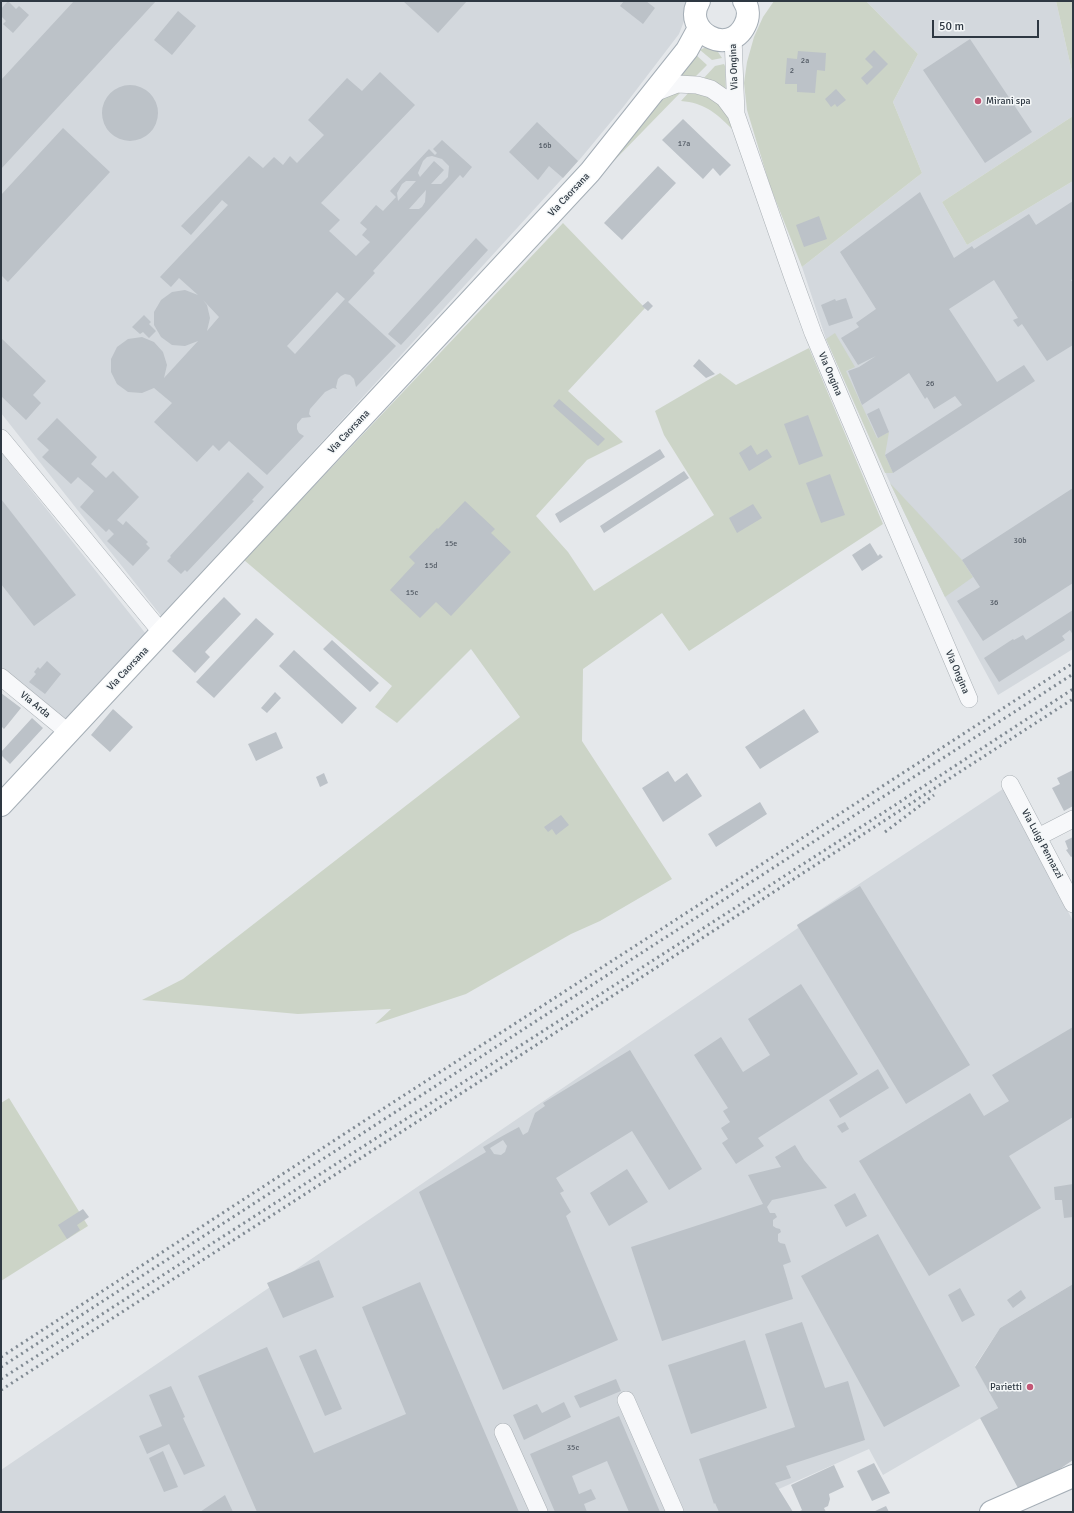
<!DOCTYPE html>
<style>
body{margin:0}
#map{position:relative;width:1074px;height:1513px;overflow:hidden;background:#e5e8eb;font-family:Signika,sans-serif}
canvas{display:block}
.frame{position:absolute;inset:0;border:2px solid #2e3842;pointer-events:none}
.scale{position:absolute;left:932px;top:20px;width:107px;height:18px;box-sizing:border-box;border:2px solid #2e3842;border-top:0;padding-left:5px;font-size:12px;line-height:14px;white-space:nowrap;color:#2e3842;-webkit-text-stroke:3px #f4f7f8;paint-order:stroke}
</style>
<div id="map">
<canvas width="1074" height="1513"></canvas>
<div class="frame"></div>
<div class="scale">50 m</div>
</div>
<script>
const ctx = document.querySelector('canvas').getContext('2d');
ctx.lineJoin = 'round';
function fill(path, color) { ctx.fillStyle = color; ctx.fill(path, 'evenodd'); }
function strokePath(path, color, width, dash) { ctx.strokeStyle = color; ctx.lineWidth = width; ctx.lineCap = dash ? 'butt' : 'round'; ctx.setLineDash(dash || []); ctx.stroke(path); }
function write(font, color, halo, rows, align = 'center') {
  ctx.font = font + ' Signika,sans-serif'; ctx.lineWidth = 3; ctx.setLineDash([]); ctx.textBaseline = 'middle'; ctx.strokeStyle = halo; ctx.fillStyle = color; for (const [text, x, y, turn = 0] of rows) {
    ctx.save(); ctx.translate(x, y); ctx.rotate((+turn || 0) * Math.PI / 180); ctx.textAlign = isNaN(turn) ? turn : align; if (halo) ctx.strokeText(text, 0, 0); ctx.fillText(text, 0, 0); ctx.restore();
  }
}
fill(new Path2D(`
 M1,1H692L679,34L624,106L581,158L162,617L1,413Z
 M866,1H1056L1073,76V116L942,202L967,245L1073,181V649L998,695L945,597L890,483L826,339L802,267L922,173L893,102L918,54Z
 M1,452L146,634L68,722L1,670Z
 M1003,789L1073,921V1284L1000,1328L975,1366L998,1408L883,1475L869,1449L727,1512H1V1470L798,928L797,925Z`), '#d3d8dd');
fill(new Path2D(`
 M774,1H866L918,54L893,102L922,173L802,267L770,186L747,110L744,83L747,62L754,37L763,17Z
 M1056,1H1073V76Z
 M708,46L718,52L722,58L712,60L700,50Z
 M695,54L707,65L693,79L674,81Z
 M724,64L725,66L726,94L702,80L715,66Z
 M682,91L606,169L658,103L664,98Z
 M690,91L705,94L724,108L733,128H731C715,112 704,103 681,101Z
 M1073,116V181L967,245L942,202Z
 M563,223L645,308L568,391L623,442L587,460L536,516L568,552L594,591L714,515L664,435L655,411L720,373L736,385L809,348L883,524L689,651L662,613L583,669L582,741L672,879L600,921L571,934L466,994L375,1024L391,1009L298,1014L142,1000L183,979L520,717L471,649L397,723L375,707L392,686L244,560Z
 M835,333L855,367L846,371L877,438L889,432L885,455L893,473H885L826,339Z
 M890,483L962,560L973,577L945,597Z
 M9,1098L88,1226L1,1281V1103Z`), '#ccd4c7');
fill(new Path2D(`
 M8,1L16,9L19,6L29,15L13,33L3,24L6,21L1,16V9Z
 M74,1H156L1,169V80Z
 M403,1H467L438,33Z
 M624,1H646L655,8L643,24L620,6Z
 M178,11L196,26L172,55L154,40Z
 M970,39L1032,132L985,163L923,70Z
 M874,50L888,64L867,85L861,78L873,67L865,59Z
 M798,51L826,53L825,71L817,70L815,93L797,92V84H785L787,58L797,59Z
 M380,72L415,105L321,203L340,220L329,231L356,256L370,242L362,235L367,229L360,223L376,205L383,211L396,197L390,191L429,149L435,155L437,153L433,149L442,140L472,167L463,178L460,175L373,271L375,273L348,302L396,346L356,387L354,379L350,375L345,374L341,376L338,379L336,387L337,389L333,388L325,392L310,409L309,414L311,417L302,418L297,424V429L299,433L304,436L267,475L229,441L219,451L213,445L197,462L154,422L172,403L154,388L142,393L128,392L117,384L111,372V359L117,347L128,339L142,337L154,342L163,352L167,365L164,378L198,341L185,346L172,345L161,337L154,325V312L161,300L172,292L185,290L198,295L179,278L171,287L160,277L228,205L222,200L191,235L181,226L249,156L263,168L274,157L283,165L290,156L297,163L324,135L308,120L347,78L362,91ZM432,156L442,159L449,166L448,177L441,184H431L444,170L434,161L420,177L418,173L423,161L427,157ZM406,181H416L398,201L397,193L402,184ZM426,190L425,202L422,207L419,209H409ZM337,292L345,299L295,354L287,346ZM203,300L219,317L207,331L210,318L207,305Z
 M102 113a28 28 0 1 1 56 0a28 28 0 1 1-56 0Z
 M836,89L846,100L837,107L835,104L831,107L825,99Z
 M683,119L731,165L720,176L713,168L703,179L662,140Z
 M537,122L578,161L563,178L549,166L538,180L509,152Z
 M63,128L110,172L8,282L1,275V195Z
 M658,166L676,183L622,240L604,223Z
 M920,192L954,258L972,246L974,249L1029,214L1036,225L1073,201V279L1071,280L1073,283V345L1047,361L1022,324L1018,327L1013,320L1018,318L994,280L949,309L997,382L1024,365L1035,381L893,473L885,455L962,405L955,396L934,409L927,397L925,399L909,373L862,405L848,371L859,367L876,356L858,365L841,338L859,327L856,323L876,309L840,252Z
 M819,216L827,239L804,247L796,225Z
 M476,238L488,250L401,345L388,334Z
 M846,298L853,318L829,326L821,305L835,299L836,301Z
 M648,301L653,306L648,311L642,306Z
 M144,315L151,322L149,324L156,331L149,338L143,332L140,334L132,327Z
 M1,338L46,381L33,395L41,403L26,420L1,396Z
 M699,359L715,374L706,378L693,366Z
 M559,399L605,439L598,446L553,406Z
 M879,408L889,432L878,438L867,414Z
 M808,415L823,456L799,465L784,424Z
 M57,418L97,457L91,464L106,478L113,471L139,497L117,520L123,525L126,521L148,542L146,544L150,548L133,566L107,541L114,534L109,529L106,532L80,507L94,491L78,477L71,484L42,457L49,450L37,439Z
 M751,445L757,455L767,449L772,457L749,471L739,453Z
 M660,449L665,457L560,523L555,514Z
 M684,471L689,478L604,533L600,526Z
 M248,472L264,487L252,500L254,501L187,572L185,570L181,574L167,561L171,557L170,556Z
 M830,474L845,515L821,523L806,483Z
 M1073,488V583L983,641L957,601L980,587L962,560Z
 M1,499L76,595L34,626L1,584Z
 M465,501L495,529L491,533L511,552L451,616L436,602L420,618L390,590L415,563L409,557L437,528L438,529Z
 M753,504L762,518L737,533L729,518Z
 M870,543L878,556L880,554L883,557L862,571L852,555Z
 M224,597L241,614L205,652L210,657L195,673L172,651Z
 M1073,610V635L1070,630L1062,636L1065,640L999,682L984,658L1013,639L1014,640L1023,635L1026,640Z
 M256,618L274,634L214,698L196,682Z
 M332,640L379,683L370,692L323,649Z
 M294,650L357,708L342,724L279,666Z
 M47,661L61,674L45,694L29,682L36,674L34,672L38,667L40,669Z
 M275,692L281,698L267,713L261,708Z
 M1,693L21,708L4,729L1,726Z
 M113,709L133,727L110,752L91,735Z
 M804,709L819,732L760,769L745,747Z
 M32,718L43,728L10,764L1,755V752Z
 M276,732L283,748L256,761L248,744Z
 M1073,770V806L1064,811L1052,788L1060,784L1057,778Z
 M668,771L675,782L687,773L702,796L663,822L642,788Z
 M324,773L328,783L320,787L316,777Z
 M760,802L767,814L716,847L708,834Z
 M561,815L569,825L556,835L552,829L548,832L544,827Z
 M1073,837V856L1071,857L1066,850L1068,849L1065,841Z
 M860,886L970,1065L906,1104L797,925Z
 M801,984L858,1074L758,1138L764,1146L736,1164L722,1143L728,1139L721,1128L730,1122L723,1111L728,1108L694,1055L721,1037L743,1072L770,1055L748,1019Z
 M1073,1027V1117L1009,1156L1041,1208L929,1276L859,1161L970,1093L984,1116L1009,1101L992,1075Z
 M630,1050L702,1169L669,1190L632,1131L556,1178L564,1191L560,1193L571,1212L566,1216L618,1340L503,1390L419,1192L486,1152L483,1147L506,1134L519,1127L523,1135L528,1132L535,1113L545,1106L543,1103ZM503,1140L507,1146L505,1152L501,1155L494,1154L490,1148Z
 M878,1069L889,1088L840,1118L829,1100Z
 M845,1122L849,1129L842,1133L837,1126Z
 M795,1145L804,1160L827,1188L772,1200L767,1207L770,1213H775L777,1217L773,1220V1226L776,1228L780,1229L781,1232L778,1234V1241L780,1243L785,1244L791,1262L783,1265L793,1299L662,1341L631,1247L763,1204L748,1175L781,1167L775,1157Z
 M627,1169L648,1202L609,1226L590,1193Z
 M1073,1184V1217L1064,1218L1062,1200H1055L1054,1187Z
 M855,1193L867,1216L846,1227L834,1205Z
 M83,1209L89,1217L77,1225L80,1230L67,1239L58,1225Z
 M878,1234L960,1386L884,1427L801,1276Z
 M319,1260L334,1297L283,1318L267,1283Z
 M420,1282L519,1512H257L198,1376L267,1347L314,1453L406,1414L362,1307Z
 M1073,1284V1460L1054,1473L1018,1488L980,1418L998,1408L975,1367L1000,1328Z
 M960,1288L975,1315L962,1322L948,1295Z
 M1021,1290L1026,1298L1013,1308L1007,1300Z
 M802,1322L825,1388L848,1381L865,1440L786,1466L791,1478L775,1483L793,1512H719L715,1503L714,1504L699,1459L795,1427L765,1334Z
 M745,1340L767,1408L691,1434L668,1365Z
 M316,1349L342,1409L325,1416L299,1356Z
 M616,1379L621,1391L580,1408L574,1396Z
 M171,1386L185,1417L183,1418L205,1466L184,1475L169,1444L147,1454L139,1436L162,1426L149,1395Z
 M564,1402L571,1417L524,1440L513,1415L537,1404L542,1413Z
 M619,1416L660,1512H629L607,1461L572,1476L579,1494L591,1489L596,1499L584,1504L587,1512H555L530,1454Z
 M163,1451L178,1487L164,1492L149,1458Z
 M874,1463L890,1493L872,1501L857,1471Z
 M834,1465L844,1487L829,1494L830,1499L828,1506L824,1508L826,1512H798L802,1510L791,1485Z
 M225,1495L233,1512H200Z
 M886,1506L889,1512H873Z`), '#bcc2c8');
const minor = new Path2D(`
 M733,37L736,114L792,275L813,333L969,699
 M654,93L677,84L697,85L711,89L724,98L736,114
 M1,438L162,633
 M1,677L69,733
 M1010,784L1073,904
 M1038,837L1073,819
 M626,1400L675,1512
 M503,1432L539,1512`);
const major = new Path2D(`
 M699,1C681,31 729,58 745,25C749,17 749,8 744,1
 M1,805L590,172L687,50L699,28
 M991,1512L1073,1476`);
strokePath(minor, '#aab0b5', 18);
strokePath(major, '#a5aeb6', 24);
strokePath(minor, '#f7f8fa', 17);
strokePath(major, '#fff', 22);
strokePath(new Path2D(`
 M885,832L934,795
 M1,1357L358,1125L1073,663
 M1,1367L1073,674
 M1,1379L892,807L1073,689
 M1,1390L1073,699`), '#808a93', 3, [2, 4]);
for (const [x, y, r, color] of [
 [978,101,4,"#c35776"],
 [1030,1387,4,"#c35776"]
]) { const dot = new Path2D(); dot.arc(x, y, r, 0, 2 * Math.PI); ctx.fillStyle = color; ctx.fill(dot); strokePath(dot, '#f4f7f8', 1.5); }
write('8px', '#525a64', null, [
 ["2a",805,61],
 ["2",792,71],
 ["17a",684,144],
 ["16b",545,146],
 ["26",930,384],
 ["30b",1020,541],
 ["15e",451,544],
 ["15d",431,566],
 ["15c",412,593],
 ["36",994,603],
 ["35c",573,1448]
]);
write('10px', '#2e3842', '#f4f7f8', [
 ["Via Ongina",734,67,-92],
 ["Via Caorsana",569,195,-47],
 ["Via Ongina",830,374,67],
 ["Via Caorsana",349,432,-47],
 ["Via Caorsana",128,669,-47],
 ["Via Ongina",957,672,67],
 ["Via Arda",35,705,39],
 ["Via Luigi Pennazzi",1042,844,62]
]);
write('10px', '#2e3842', '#f4f7f8', [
 ["Mirani spa",986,101],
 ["Parietti",1022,1387,"right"]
], 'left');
</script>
